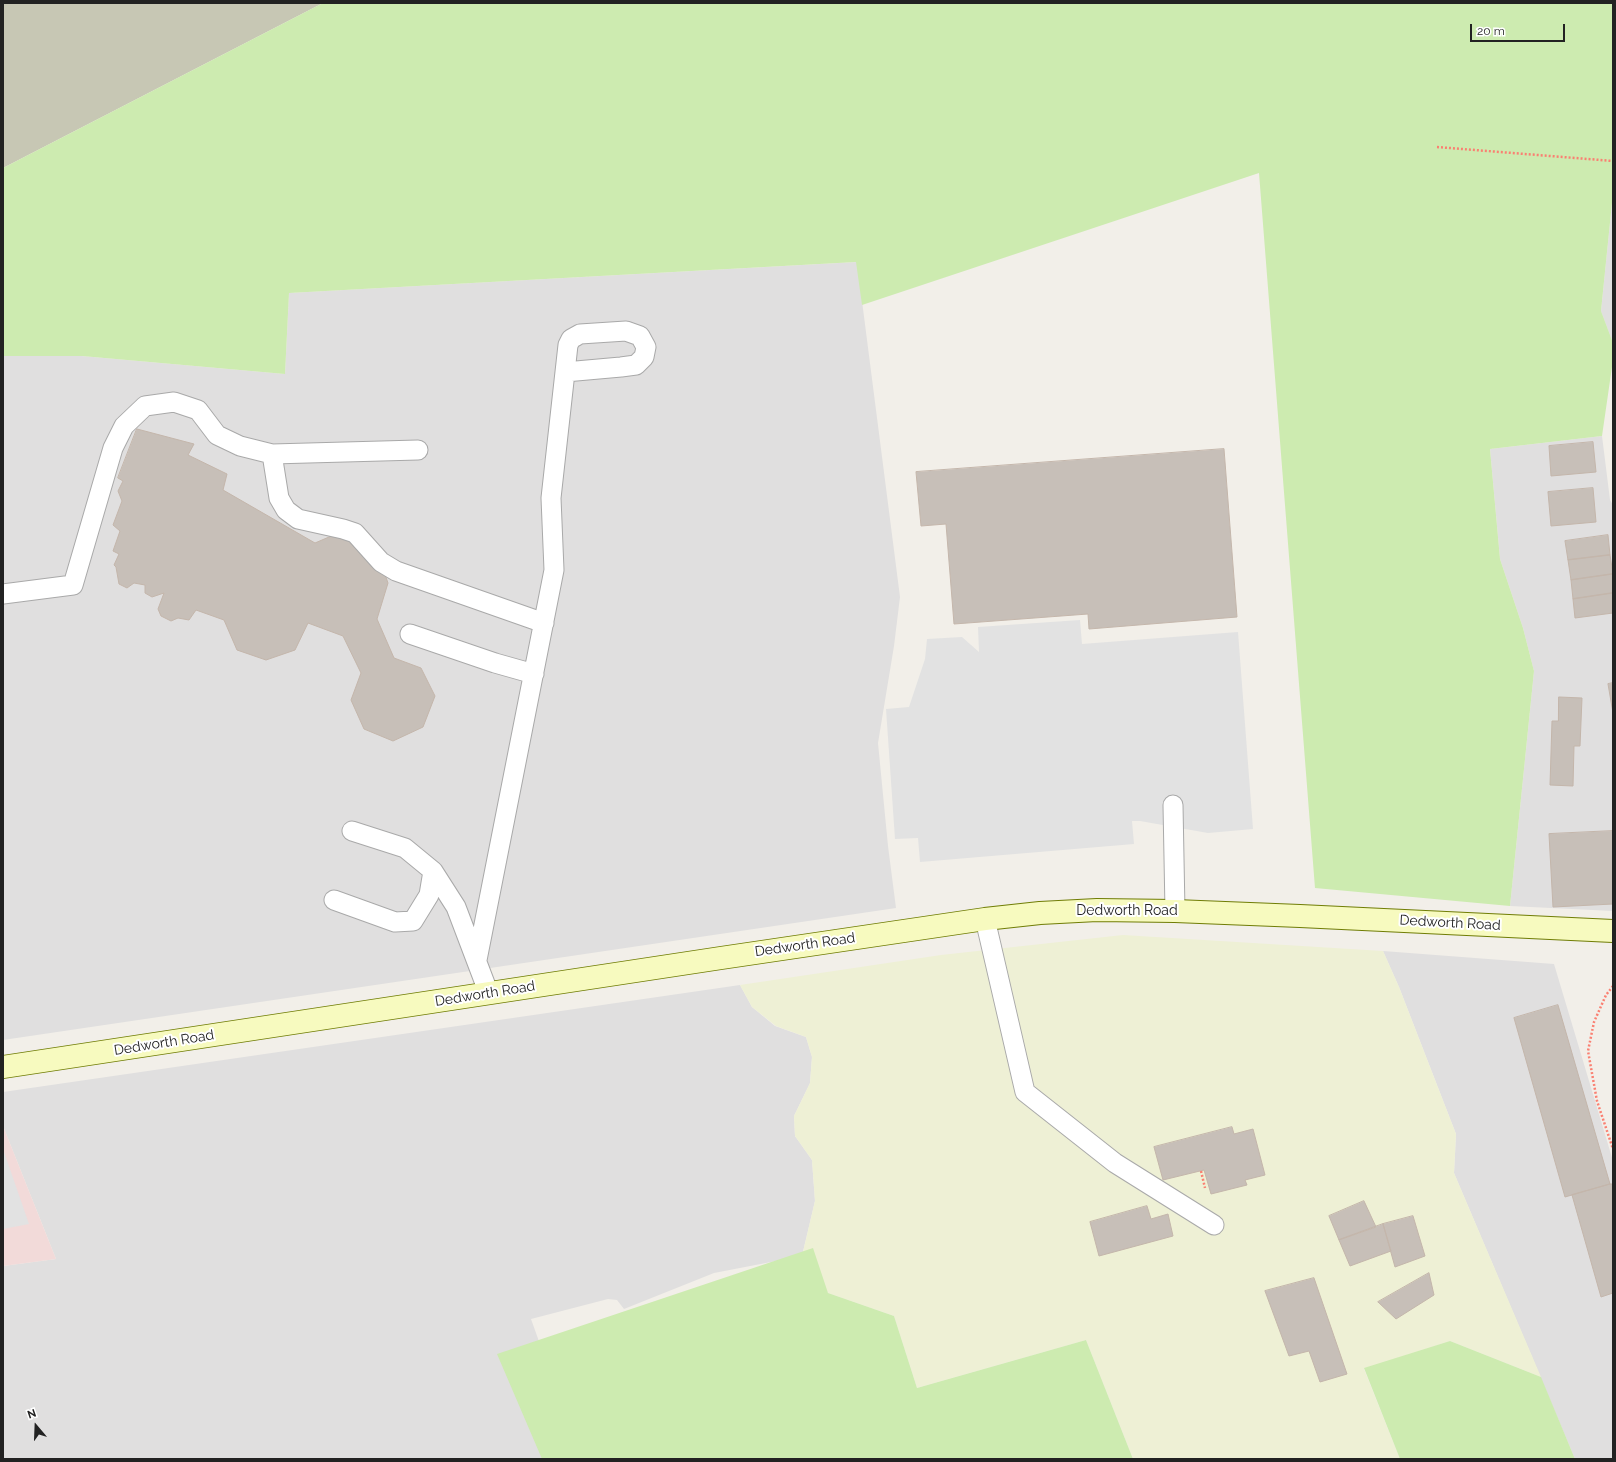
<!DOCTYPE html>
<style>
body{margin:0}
#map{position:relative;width:1616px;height:1462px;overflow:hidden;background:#f2efe9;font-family:Raleway,sans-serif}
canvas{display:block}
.frame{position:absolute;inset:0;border:4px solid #222;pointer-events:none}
.north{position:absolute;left:16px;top:1406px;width:40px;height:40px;-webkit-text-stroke:3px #fff;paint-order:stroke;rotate:341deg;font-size:11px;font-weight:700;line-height:16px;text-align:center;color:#222}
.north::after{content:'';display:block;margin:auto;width:14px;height:18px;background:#222;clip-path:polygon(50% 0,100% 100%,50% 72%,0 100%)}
.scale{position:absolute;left:1470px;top:24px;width:95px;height:18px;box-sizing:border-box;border:2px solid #222;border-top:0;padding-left:5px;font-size:12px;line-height:14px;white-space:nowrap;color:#222;-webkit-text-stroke:3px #fff;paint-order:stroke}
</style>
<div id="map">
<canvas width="1616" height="1462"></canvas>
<div class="frame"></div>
<div class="north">N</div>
<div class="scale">20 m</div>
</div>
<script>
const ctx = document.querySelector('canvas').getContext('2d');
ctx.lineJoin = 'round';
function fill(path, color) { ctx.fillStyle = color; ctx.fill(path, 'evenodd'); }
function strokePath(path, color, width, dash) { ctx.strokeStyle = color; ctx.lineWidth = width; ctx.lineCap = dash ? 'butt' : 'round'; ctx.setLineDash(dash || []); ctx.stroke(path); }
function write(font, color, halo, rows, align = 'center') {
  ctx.font = font + ' Raleway,sans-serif'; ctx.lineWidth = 4; ctx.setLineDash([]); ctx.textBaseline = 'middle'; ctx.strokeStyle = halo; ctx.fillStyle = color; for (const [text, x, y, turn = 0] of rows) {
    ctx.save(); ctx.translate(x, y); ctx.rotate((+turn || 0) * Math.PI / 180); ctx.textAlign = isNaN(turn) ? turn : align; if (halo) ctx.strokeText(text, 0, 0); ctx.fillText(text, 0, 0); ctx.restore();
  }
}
fill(new Path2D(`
 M1613,193V343L1601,311Z
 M857,262L900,597L894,646L878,743L888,846L896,908L3,1040V356H82L285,374L289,293Z
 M1602,436L1610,500L1613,505V911L1510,906L1534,671L1523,628L1500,559L1490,449Z
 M1383,951L1554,964L1613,1161V1459H1575L1454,1173L1456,1134L1399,987Z
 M740,985L752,1007L775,1026L806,1037L812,1057L810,1083L794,1116L795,1136L812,1160L815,1201L802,1256L714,1273L624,1309L617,1300L608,1299L531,1319L581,1459H3V1266L56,1259L3,1126V1092Z`), '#e0dfdf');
fill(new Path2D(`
 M3,1126L56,1259L3,1266Z`), '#f2dad9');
fill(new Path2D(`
 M3,3H323L3,168Z`), '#c7c7b4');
fill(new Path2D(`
 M1123,935L1383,951L1399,987L1456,1134L1454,1173L1541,1377L1450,1341L1364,1369L1400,1459H1133L1086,1340L917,1388L894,1316L828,1293L802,1256L815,1201L812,1160L795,1136L794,1116L810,1083L812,1057L806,1037L776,1026L752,1007L740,985L941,955Z`), '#eef0d5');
fill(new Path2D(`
 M323,3H1613V193L1601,311L1613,343V360L1602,436L1490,449L1500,559L1523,628L1534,671L1510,906L1315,888L1259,173L862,305L856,262L289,293L285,374L82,356H3V168Z
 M813,1248L828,1293L894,1316L917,1388L1086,1340L1133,1459H542L497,1354Z
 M1450,1341L1541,1377L1575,1459H1400L1364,1368Z`), '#cdebb0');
fill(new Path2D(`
 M1080,620L1082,644L1238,632L1253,829L1208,833L1140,821H1132L1134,844L920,862L918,838L895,839L886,709L909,707L925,659L927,639L962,637L979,652L978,627Z
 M3,1149L29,1224L3,1229Z`), '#e2e2e2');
const building = new Path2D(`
 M137,429L194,444L188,455L227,474L223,490L315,543L336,534L377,552L388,583L377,619L394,658L421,668L435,696L423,727L393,741L364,729L351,700L361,673L343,636L308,623L295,650L266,660L237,650L224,620L196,610L189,620L178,618L171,621L161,616L158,609L164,593L152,597L145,593V585L134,583L127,588L119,584L116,567L114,565L119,554L113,551L120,531L113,525L122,501L118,491L123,481L118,478Z
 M1593,442L1596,472L1551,476L1549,446Z
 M1224,449L1237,617L1089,629L1088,614L954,624L946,524L921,526L916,472Z
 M1593,488L1596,522L1551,526L1548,492Z
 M1608,535L1610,555L1568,560L1565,541Z
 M1610,555L1613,574L1571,580L1568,560Z
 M1613,574V593L1573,599L1571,580Z
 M1613,593V613L1575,618L1573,599Z
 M1613,683V713L1608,684Z
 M1559,697L1582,698L1580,746H1574L1573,786L1550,785L1552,721H1558Z
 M1613,831V904L1553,907L1549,834Z
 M1558,1005L1610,1184L1565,1197L1514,1018Z
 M1232,1127L1234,1134L1253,1129L1265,1175L1245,1180L1247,1185L1211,1194L1204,1170L1163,1180L1154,1147Z
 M1610,1184H1613V1293L1601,1297L1572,1195Z
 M1364,1201L1376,1227L1339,1240L1329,1216Z
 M1147,1206L1151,1219L1168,1214L1173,1236L1099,1256L1090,1222Z
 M1413,1216L1425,1256L1395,1267L1383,1224Z
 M1383,1224L1391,1251L1350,1266L1339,1240Z
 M1429,1273L1434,1295L1396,1319L1378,1302Z
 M1314,1278L1347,1374L1320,1382L1309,1351L1289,1356L1265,1291Z`);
fill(building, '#c7bfb8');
strokePath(building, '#c4b6ab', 1);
const lane = new Path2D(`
 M272,454L279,498L286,510L298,519L343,529L355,533L381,562L396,571L544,623
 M3,594L73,585L113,448L124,426L145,406L174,402L198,410L217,435L240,446L272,454L418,450
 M410,634L495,663L534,674
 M1173,805L1175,911
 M352,831L405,848L433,871L456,907L489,994
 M334,900L395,922L413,921L429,895L433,871
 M985,919L1025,1092L1115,1163L1214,1225
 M477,960L554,570L551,498L568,345L571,339L580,334L626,331L640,336L646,347L644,357L636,365L621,367L565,372`);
const secondary = new Path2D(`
 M3,1067L721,958L985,919L1040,913L1097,910L1175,911L1300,916L1613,931`);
strokePath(lane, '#a9a9a9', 21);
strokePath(secondary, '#707d05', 24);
strokePath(new Path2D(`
 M1437,147L1613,161
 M1613,986L1606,995L1594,1022L1588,1051L1597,1101L1613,1149
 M1201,1171L1205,1188`), '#fa8072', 2.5, [2, 2]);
strokePath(lane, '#fff', 19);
strokePath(secondary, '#f7fabf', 22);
write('14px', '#222', '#fff', [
 ["Dedworth Road",1127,911],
 ["Dedworth Road",1450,923,3],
 ["Dedworth Road",805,945,-8],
 ["Dedworth Road",485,994,-9],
 ["Dedworth Road",164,1043,-9]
]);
</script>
